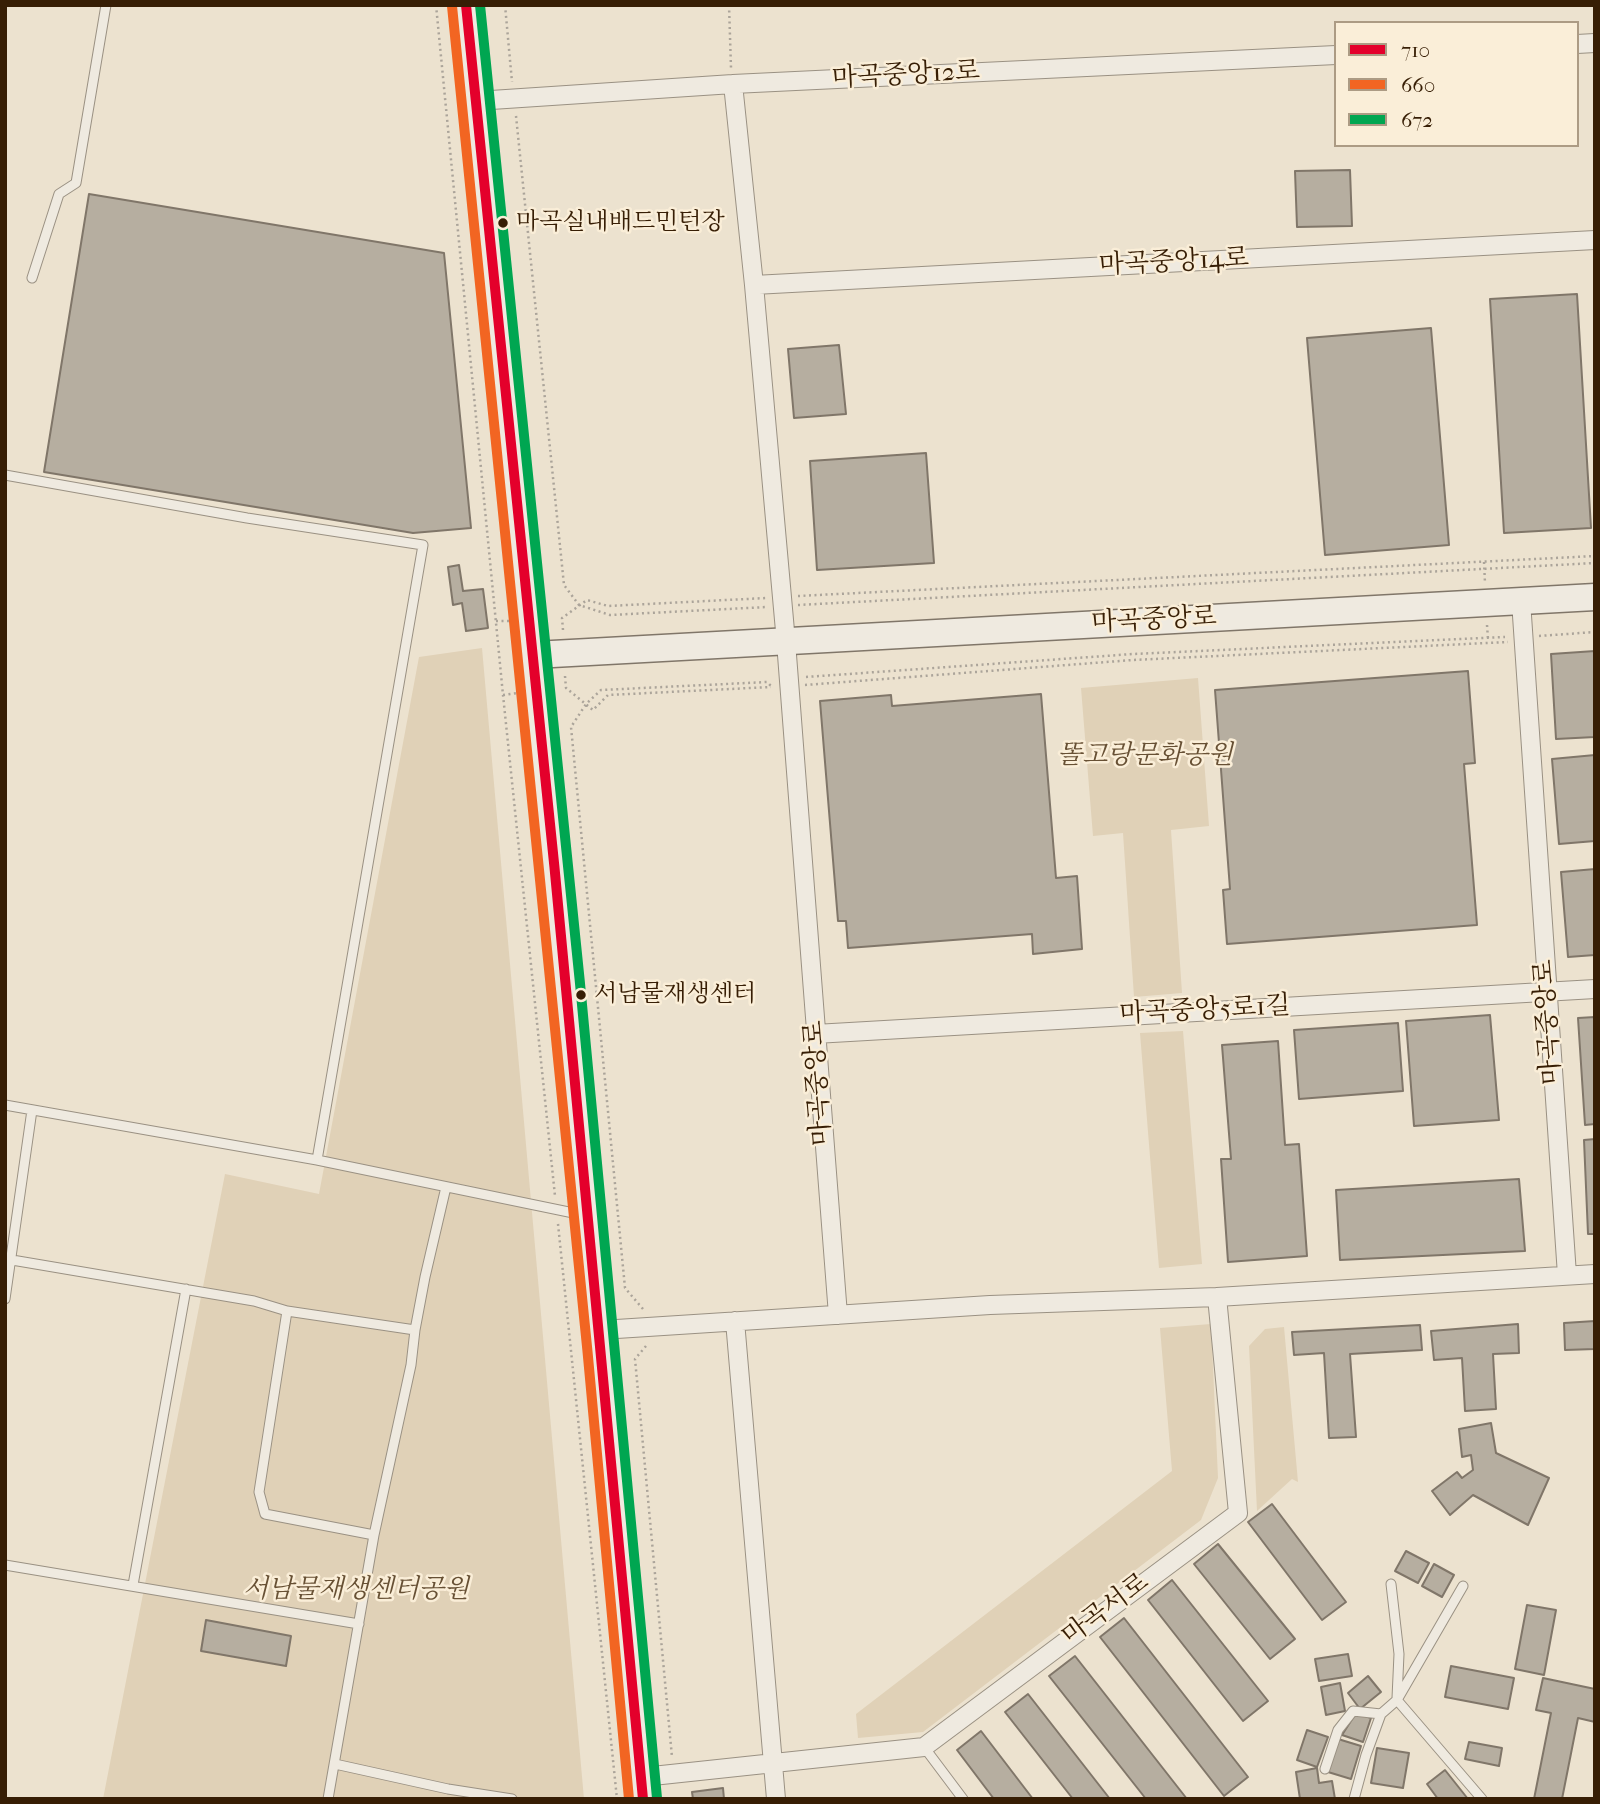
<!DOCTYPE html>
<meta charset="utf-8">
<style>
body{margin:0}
#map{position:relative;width:1600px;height:1804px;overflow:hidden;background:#ece2cf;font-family:"IM FELL French Canon",serif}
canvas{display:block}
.frame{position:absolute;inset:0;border:7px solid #371e05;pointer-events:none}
.legend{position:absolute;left:1334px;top:21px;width:245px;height:126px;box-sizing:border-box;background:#faeed8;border:2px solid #ac9b84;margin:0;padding:9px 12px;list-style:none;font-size:21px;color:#371e05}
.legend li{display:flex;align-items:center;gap:14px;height:35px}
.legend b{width:35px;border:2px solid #ac9b84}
</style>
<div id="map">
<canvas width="1600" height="1804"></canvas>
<div class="frame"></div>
<ul class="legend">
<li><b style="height:9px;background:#e4002b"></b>710</li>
<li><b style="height:9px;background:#f26522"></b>660</li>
<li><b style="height:9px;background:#00a651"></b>672</li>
</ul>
</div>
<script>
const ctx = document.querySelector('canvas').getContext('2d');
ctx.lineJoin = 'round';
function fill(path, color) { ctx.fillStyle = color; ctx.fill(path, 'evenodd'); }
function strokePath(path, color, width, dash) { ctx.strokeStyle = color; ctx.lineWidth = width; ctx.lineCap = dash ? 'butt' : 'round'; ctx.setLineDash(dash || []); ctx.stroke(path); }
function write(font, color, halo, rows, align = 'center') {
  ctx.font = font + ' "IM FELL French Canon","Noto Serif KR",serif'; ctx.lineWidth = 5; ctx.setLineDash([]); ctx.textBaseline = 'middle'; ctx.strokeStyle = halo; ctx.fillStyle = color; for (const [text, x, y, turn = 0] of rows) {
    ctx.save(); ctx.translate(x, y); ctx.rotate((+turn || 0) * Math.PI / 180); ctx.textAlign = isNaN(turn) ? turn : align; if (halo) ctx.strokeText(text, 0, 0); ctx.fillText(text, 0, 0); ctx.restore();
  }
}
fill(new Path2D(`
 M482,648L584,1799H103L225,1174L319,1194L419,657Z
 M1198,678L1209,826L1171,830L1182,993L1134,997L1123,833L1093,836L1081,688Z
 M1183,1031L1202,1264L1159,1268L1140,1033Z
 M1211,1324L1218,1478L1201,1520L923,1732L858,1738L856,1714L1172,1471L1160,1328Z
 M1284,1327L1298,1482L1292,1479L1257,1511L1249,1346L1265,1329Z`), '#e0d1b7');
const building = new Path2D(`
 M1350,170L1352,226L1297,227L1295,171Z
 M89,194L444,253L471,528L413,533L44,472Z
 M1577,294L1591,528L1504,533L1490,299Z
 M1431,328L1449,545L1325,555L1307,338Z
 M839,345L846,414L794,418L788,349Z
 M926,453L934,563L817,570L810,461Z
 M459,565L463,591L483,589L488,628L466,631L462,603L453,605L448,567Z
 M1595,651V737L1556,739L1551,654Z
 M1468,671L1475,763L1464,764L1477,925L1227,944L1223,890L1230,889L1215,690Z
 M1041,694L1056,878L1077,876L1082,949L1033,954L1032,934L848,948L846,921H838L820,701L891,695L892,706Z
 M1595,755V841L1559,844L1552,759Z
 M1595,869V955L1568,957L1561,872Z
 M1490,1015L1499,1120L1414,1126L1406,1021Z
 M1595,1017V1124L1585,1125L1578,1018Z
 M1398,1023L1403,1091L1299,1099L1294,1030Z
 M1278,1041L1285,1145L1299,1144L1307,1256L1228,1262L1221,1159H1231L1222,1045Z
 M1595,1139V1234H1588L1584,1140Z
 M1519,1179L1525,1251L1340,1260L1336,1190Z
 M1595,1321V1349L1565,1350L1564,1323Z
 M1518,1324L1519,1353L1493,1354L1496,1409L1465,1411L1462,1358L1434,1360L1431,1331Z
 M1420,1325L1422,1350L1350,1354L1356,1437L1329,1438L1324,1353L1294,1355L1292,1332Z
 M1491,1423L1496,1453L1549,1478L1528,1525L1473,1495L1450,1515L1432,1491L1457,1472L1462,1478L1473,1470L1471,1455L1462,1457L1459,1429Z
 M1272,1504L1346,1602L1322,1620L1248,1522Z
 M1218,1544L1295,1639L1270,1659L1194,1564Z
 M1406,1551L1429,1563L1418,1583L1395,1571Z
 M1434,1564L1454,1575L1442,1597L1422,1586Z
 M1172,1580L1268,1701L1243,1721L1148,1600Z
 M1527,1605L1556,1610L1544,1675L1515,1669Z
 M1124,1618L1248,1777L1224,1796L1100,1637Z
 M206,1620L291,1636L286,1666L201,1651Z
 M1348,1654L1352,1676L1319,1681L1315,1659Z
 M1075,1656L1187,1799H1146L1049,1676Z
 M1451,1666L1514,1678L1508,1709L1445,1697Z
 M1368,1676L1381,1692L1360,1709L1348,1693Z
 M1543,1678L1595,1689V1722L1578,1718L1562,1799H1534L1551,1713L1536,1710Z
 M1340,1683L1345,1711L1326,1715L1321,1687Z
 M1028,1694L1110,1799H1073L1005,1712Z
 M1356,1713L1371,1718L1363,1742L1342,1735Z
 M1307,1730L1328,1737L1317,1767L1297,1760Z
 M981,1731L1033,1799H994L957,1750Z
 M1338,1739L1361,1746L1351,1779L1328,1772Z
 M1469,1742L1502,1748L1499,1766L1465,1759Z
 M1377,1748L1409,1753L1403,1788L1371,1783Z
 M1317,1768L1319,1783L1332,1781L1335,1799H1300L1296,1772Z
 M1445,1770L1468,1799H1438L1427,1784Z
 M723,1788L724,1799H693L692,1792Z`);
fill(building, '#b6aea0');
strokePath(building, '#807669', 2);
const lane = new Path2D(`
 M32,278L59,194L76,183L106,5
 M5,475L247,518L423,545L317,1160
 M5,1105L317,1160L588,1216
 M12,1260L254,1301L287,1311
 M5,1299L32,1110
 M374,1535L265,1514L259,1492L287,1311L415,1330
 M5,1565L359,1624
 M1391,1584L1399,1654L1397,1698
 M133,1585L186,1289
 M1397,1700L1482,1799
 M924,1747L963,1799
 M335,1764L448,1789L512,1799
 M1325,1769L1338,1730L1353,1711L1381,1714
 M328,1799L374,1535L411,1365L415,1330L425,1277L446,1187
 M1354,1799L1366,1755L1381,1714L1397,1700L1463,1586`);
const street = new Path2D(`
 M1577,44L1595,43
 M733,84L754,285L786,642L838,1315
 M476,101L733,84L1336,55
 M754,285L1595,240
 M1521,601L1567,1275
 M815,1034L1595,989
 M735,1321L776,1799
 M601,1330L990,1305L1217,1297L1595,1274
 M643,1777L924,1747L1238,1513L1217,1297`);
const secondary = new Path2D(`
 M466,5L534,655L601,1330L643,1799
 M534,655L1595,597`);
strokePath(lane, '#9a9183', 11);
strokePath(street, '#9a9183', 20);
strokePath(secondary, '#807669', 29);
strokePath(new Path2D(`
 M436,5L503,695L555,1196
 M505,5L512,82
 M729,5L731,68
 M516,116L564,585L579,605L610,615L767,607
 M1484,562L1485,583
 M798,596L1595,556
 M798,605L1595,563
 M496,621H509
 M1487,625L1488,639
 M563,630L562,618L587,600L608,606L766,598
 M1539,636L1595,632
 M565,676L566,688L593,710L608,695L771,687
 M806,677L1133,654L1505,637
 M805,685L1133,660L1508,642
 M503,695L518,693
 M558,1224L617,1799
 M643,1309L625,1288L571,727L586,704L601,690L767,682L772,687
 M646,1346L635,1359L672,1757`), '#aba49a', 2.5, [2, 3.5]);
strokePath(lane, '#efeae0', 9);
strokePath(street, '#efeae0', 18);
strokePath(secondary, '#efeae0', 26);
strokePath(new Path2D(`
 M466,5C529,603 589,1200 643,1799`), '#e4002b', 10);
strokePath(new Path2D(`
 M452,6C515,604 575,1201 629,1799`), '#f26522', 10);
strokePath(new Path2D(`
 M480,5C543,602 603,1200 657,1798`), '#00a651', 10);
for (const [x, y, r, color] of [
 [503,223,6,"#371e05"],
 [581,995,6,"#371e05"]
]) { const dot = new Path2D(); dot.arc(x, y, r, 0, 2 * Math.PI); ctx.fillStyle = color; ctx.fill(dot); strokePath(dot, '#faeed8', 2.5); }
write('24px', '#371e05', '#faeed8', [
 ["마곡실내배드민턴장",516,223],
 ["서남물재생센터",594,995]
], 'left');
write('26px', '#371e05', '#faeed8', [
 ["마곡중앙12로",906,76,-3],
 ["마곡중앙14로",1174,263,-3],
 ["마곡중앙로",1154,621,-3],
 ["마곡중앙5로1길",1205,1011,-3],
 ["마곡중앙로",1549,1022,-94],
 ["마곡중앙로",819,1083,-94],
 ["마곡서로",1106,1610,-37]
]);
write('italic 26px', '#675034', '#faeed8', [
 ["똘고랑문화공원",1145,757],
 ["서남물재생센터공원",356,1591]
]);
</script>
